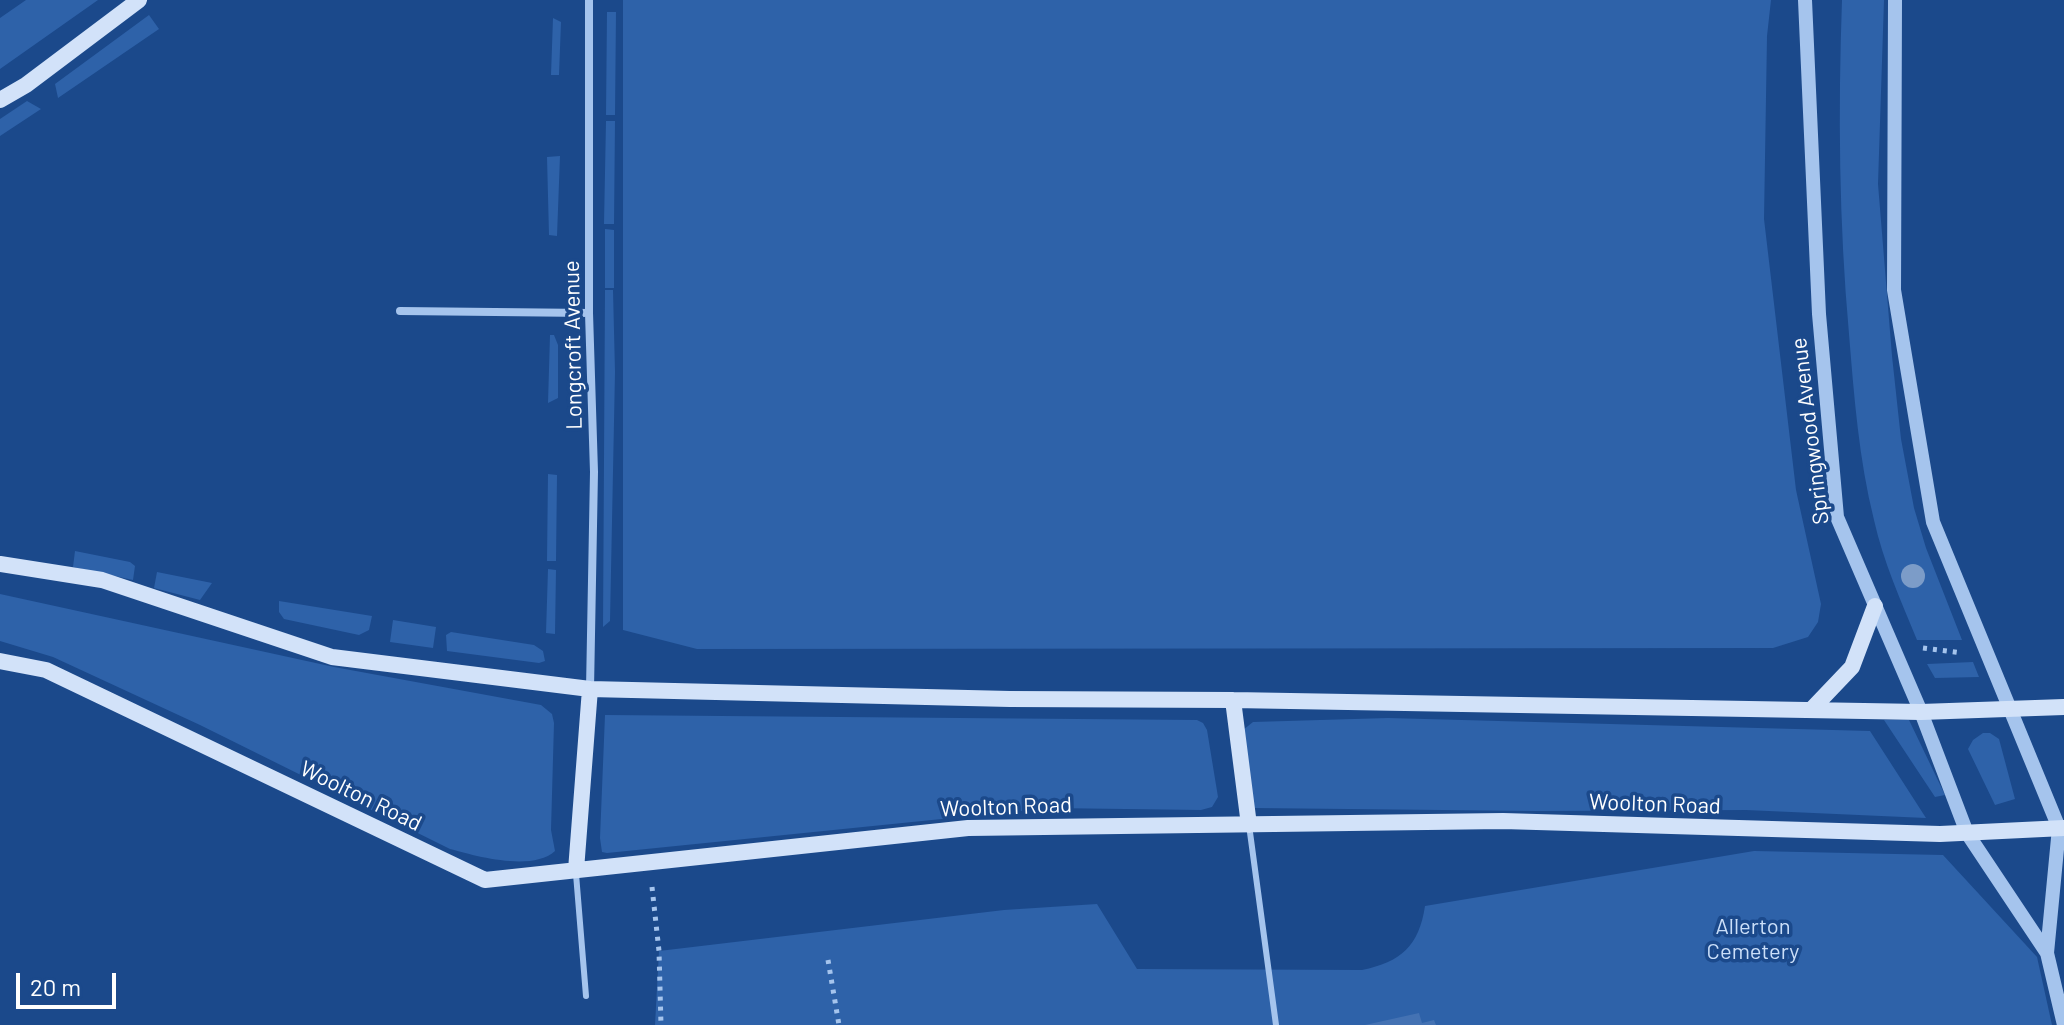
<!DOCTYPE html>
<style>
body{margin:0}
#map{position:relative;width:2064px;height:1025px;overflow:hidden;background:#1b498b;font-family:Barlow,sans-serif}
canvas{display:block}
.scale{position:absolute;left:16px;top:973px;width:100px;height:36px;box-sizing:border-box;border:4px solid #fff;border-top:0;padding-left:10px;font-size:24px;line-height:28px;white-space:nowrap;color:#fff;-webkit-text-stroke:6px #1b498b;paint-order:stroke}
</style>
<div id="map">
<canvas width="2064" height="1025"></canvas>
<div class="scale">20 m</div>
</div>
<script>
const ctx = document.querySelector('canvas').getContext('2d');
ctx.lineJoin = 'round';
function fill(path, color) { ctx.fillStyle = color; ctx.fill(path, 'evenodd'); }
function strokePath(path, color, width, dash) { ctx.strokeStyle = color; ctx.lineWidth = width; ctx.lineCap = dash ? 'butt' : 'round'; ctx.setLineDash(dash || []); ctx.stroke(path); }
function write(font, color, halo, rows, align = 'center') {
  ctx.font = font + ' Barlow,sans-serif'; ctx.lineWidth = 7; ctx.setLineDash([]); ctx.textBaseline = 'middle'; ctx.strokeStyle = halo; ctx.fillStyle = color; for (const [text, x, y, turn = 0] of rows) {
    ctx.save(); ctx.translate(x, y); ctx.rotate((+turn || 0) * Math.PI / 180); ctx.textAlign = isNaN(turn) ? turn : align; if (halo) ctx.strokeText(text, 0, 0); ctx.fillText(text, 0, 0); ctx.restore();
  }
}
fill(new Path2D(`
 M26,0H98L0,69V18Z
 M623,0H1771L1767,36L1764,219L1796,490L1821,604L1818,622L1808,637L1773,648L697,649L623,630Z
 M1842,0H1884L1878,184L1892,356L1901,439L1914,508L1926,548L1962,640H1917C1901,601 1883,561 1874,520C1859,460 1854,396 1849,334C1839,222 1838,112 1842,0Z
 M607,12H616L615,115H606Z
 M149,15L159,29L58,98L55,84Z
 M553,18L561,22L559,75H551Z
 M27,101L41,109L0,136V119Z
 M606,121H615L614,224H604Z
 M560,156L557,236L549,235L547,157Z
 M605,229L614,230V288H605Z
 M605,290H613L615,372L610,621L603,627Z
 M550,335H554L558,345V398L548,403Z
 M548,474L557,475L556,561H547Z
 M75,551L130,562L135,566L133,580L73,567Z
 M548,569L556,570L555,634L546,633Z
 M157,572L212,583L200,600L154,588Z
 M0,594L334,667L541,705L552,714L554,723L551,830L555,851C532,872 476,856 450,849L200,725L53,657L0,641Z
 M279,601L372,616L369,630L359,635L284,619L279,612Z
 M393,620L436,627L433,648L390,642Z
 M451,632L534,645L543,651L545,661L539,663L447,651L446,635Z
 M1973,662L1979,677L1935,678L1927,664Z
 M605,715L1197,720L1203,723L1207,730L1218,797L1212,807L1201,810L1050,808L607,853L602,852L600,838Z
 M1388,718L1870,731L1926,818L1746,810L1535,811L1254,808L1243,730L1253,722Z
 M1884,720H1909L1945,795L1935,797Z
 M1983,733H1990L1999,739L2015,799L1995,805L1968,749L1973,740Z
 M1754,851L1943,855L2037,957L2052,1025H655L659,951L1004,910L1097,904L1137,969L1362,970C1401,962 1419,946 1425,906Z`), '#2e62a9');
fill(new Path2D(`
 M1419,1013L1422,1023L1434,1020L1436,1025H1365Z`), '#4472b3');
strokePath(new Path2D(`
 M1923,648L1962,653
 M652,887L659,951L661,1025
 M828,960L839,1025`), '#a5c4ed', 5, [4, 6]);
strokePath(new Path2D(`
 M1249,825L1276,1025
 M576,874L586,996`), '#a5c4ed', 6);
strokePath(new Path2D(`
 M589,0V313L594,472L590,689
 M400,311L589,313`), '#a5c4ed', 8);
strokePath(new Path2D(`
 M1805,0L1819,314L1837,517L1921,712L1967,833L2047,953
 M1895,0L1894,290L1933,522L2059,828L2047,953L2064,1025`), '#a5c4ed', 14);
strokePath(new Path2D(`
 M0,100L26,85L139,0
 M0,564L102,580L332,657L590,689L1010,699L1233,700L1921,712L2064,707
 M0,661L46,670L485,880L968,828L1503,821L1940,834L2064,828
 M1233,700L1249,825
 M1811,710L1852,667L1875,606
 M576,870L590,689`), '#d2e2f9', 16);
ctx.fillStyle = '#7c9cc8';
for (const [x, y] of [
 [1913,576]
]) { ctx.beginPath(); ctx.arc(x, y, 12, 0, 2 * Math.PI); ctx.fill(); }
write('22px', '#fff', '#1b498b', [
 ["Longcroft Avenue",573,345,-91],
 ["Springwood Avenue",1810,431,-97],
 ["Woolton Road",361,796,26],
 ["Woolton Road",1655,804,2],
 ["Woolton Road",1006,807,-2]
]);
write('22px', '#cbdff9', '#1b498b', [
 ["Allerton",1753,927],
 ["Cemetery",1753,952]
]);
</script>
